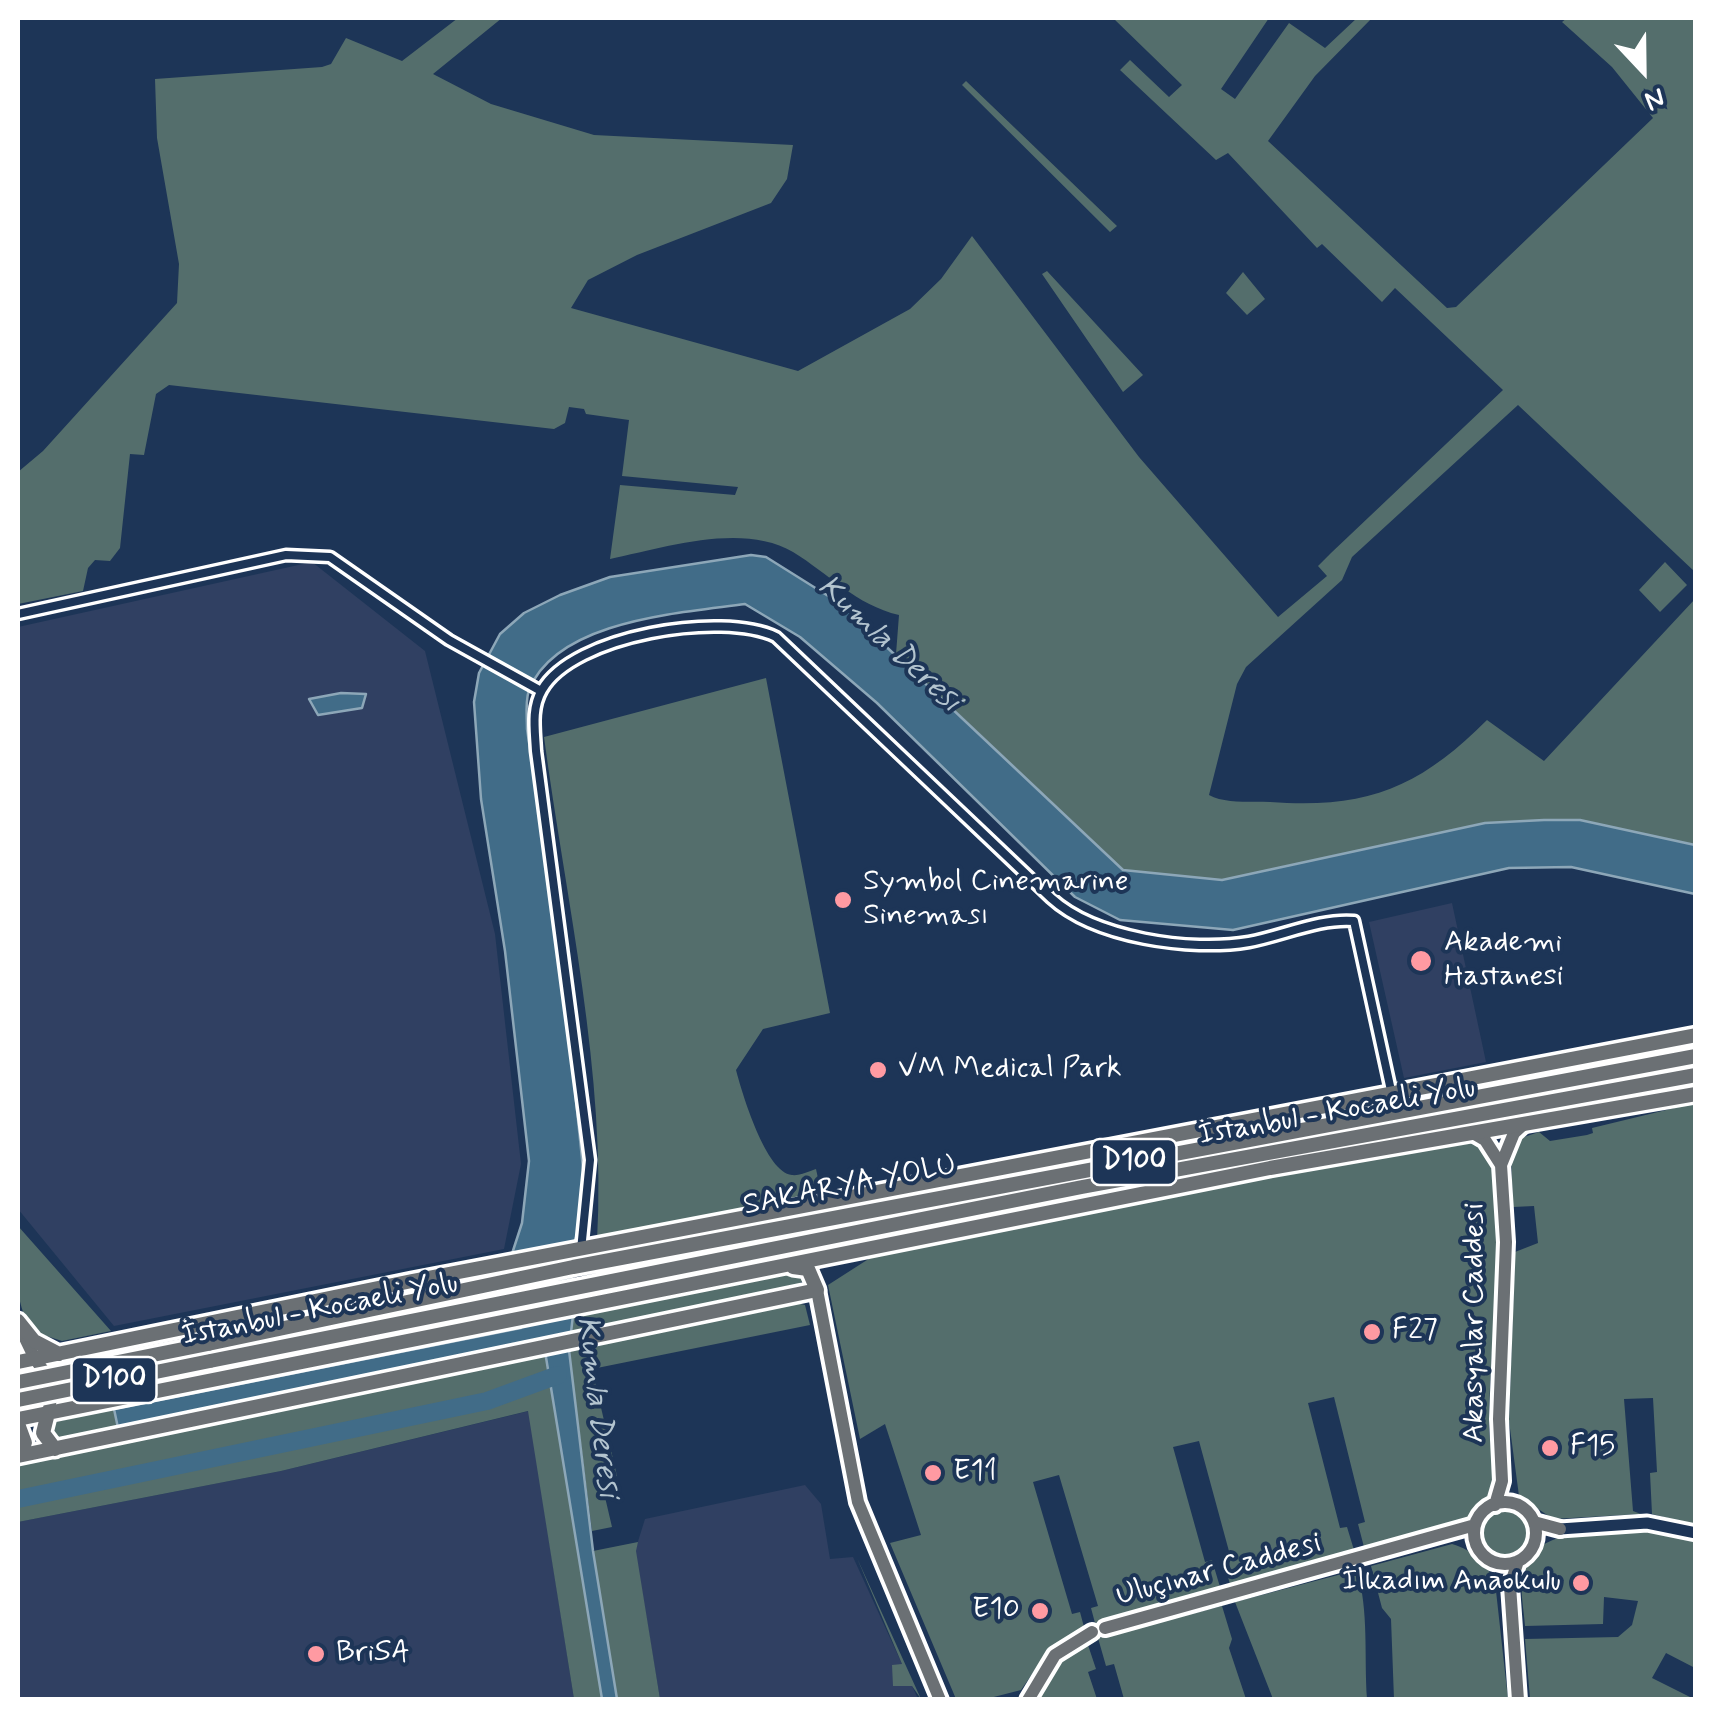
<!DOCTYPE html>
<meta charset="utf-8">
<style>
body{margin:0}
#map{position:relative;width:1713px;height:1717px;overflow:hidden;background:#1d3557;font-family:Mynerve,sans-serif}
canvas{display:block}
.frame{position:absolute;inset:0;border:20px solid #fff;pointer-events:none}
.north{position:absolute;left:1593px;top:20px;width:100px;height:100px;-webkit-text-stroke:8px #1d3557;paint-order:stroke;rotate:158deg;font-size:28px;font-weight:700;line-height:40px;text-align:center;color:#fff}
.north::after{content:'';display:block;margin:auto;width:35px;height:45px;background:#fff;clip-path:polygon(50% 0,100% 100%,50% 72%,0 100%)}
</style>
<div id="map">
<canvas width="1713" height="1717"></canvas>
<div class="frame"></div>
<div class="north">N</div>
</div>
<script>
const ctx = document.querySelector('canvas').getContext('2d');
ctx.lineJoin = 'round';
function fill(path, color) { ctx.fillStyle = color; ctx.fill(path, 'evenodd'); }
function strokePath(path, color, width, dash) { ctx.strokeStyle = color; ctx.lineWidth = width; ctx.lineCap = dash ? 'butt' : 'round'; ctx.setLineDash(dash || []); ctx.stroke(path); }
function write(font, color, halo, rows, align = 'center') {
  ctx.font = font + ' Mynerve,sans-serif'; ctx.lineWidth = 8; ctx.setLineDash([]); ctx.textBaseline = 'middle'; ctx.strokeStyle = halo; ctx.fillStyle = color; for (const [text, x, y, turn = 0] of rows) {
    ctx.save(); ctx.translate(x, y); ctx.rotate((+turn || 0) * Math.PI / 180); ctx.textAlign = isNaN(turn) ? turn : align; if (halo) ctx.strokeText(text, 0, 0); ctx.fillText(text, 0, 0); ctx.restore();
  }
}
fill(new Path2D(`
 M312,562L425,651L495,934L521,1164L504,1249L114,1326L18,1209V627Z
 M1452,903L1486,1062L1404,1078L1369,922Z
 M529,1411L574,1699H18V1522L281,1471Z
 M805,1485L821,1504L830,1559L853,1557L918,1699H660L635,1551L645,1519Z`), '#304062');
fill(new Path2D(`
 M458,18H502L433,74L491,104L594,135L793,145L787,179L771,203L637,255L588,280L571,308L798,371L910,309L941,279L972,236L1139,457L1278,617L1327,576L1318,566L1331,553L1503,390L1395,288L1382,302L1322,244L1317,248L1228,153L1216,160L1120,70L1130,60L1169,97L1182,85L1113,18H1269L1221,89L1235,99L1289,23L1325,48L1357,18H1372L1315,76L1268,141L1447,308L1456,307L1653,118L1612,67L1562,22L1567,18H1695V572L1518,405L1352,557L1342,580L1246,667L1237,684L1209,795C1225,804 1251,801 1270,802C1367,809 1419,788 1487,720L1544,761L1695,599V845L1580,820H1544L1485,823L1222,880L1123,870L896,654L899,615C856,605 829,574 793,552C742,522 663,548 610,559L620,485L735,495L738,487L622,476L629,420L586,414L584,409L569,407L565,423L554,429L169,385L156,394L144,455L130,454L120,548L110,561L95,560L88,568L83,591L18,604V472L43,451L177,303L179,264L157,138L155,79L322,67L331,64L346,38L402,61Z
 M966,81L1117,226L1110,232L962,85Z
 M1047,271L1143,375L1123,392L1042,274Z
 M1243,272L1265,299L1247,315L1226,293Z
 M1665,562L1687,585L1660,612L1639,590Z
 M766,678L830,1013L763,1029L736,1070C742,1093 766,1173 792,1175C799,1176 810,1171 816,1169L822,1197L597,1241C607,1074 566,903 544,737Z
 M1695,1103V1525L1652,1514L1650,1473L1657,1472L1653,1398L1624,1399L1633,1511L1641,1514L1553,1519L1519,1496L1509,1421L1515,1252L1538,1243L1534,1206L1513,1207L1511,1155L1515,1140L1539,1132L1550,1141L1587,1135L1593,1133L1592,1128Z
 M1472,1143L1483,1144C1487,1151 1490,1157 1492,1165C1506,1250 1489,1341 1489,1428C1490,1451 1500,1483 1485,1503C1461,1535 1400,1539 1364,1547L1358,1524L1365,1522L1334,1397L1308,1403L1340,1528L1347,1527L1354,1550L1230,1584L1222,1558L1230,1555L1199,1441L1173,1447L1205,1562L1212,1560L1220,1587L1095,1623L1091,1608L1098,1606L1059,1475L1033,1482L1072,1614L1080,1612L1084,1627L1048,1651L1021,1690L986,1699H956L890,1543L921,1535L885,1424L860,1439L828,1285L881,1251L1270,1175Z
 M18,1226L111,1331L62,1341L34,1332C11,1303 18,1260 18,1226Z
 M799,1271L804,1280L793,1288L571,1338L573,1315L738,1279L751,1282Z
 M787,1301L805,1305L810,1325L592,1369L617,1476L601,1480L612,1527L592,1531L569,1350Z
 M546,1356L602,1699H574L528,1411L281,1471L18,1522V1463Z
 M114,1409L118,1428L63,1441L50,1432L55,1422Z
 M1481 1533a24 24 0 1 1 48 0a24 24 0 1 1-48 0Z
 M1656,1532L1695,1542V1668L1666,1653L1652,1678L1694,1699H1530L1525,1639L1618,1637L1632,1625L1638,1601L1604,1597L1603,1624L1525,1626C1524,1610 1519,1587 1523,1571C1536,1522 1618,1532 1656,1532Z
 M638,1542L636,1551L660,1699H617L593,1551Z
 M1452,1544C1474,1551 1485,1561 1495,1582L1508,1699H1394L1391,1619L1382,1608L1371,1566Z
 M857,1558L921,1699L912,1686H893L892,1665L902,1664Z
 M1357,1570C1369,1612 1364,1655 1367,1699H1273L1235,1602Z
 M1222,1606L1232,1639L1229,1648L1246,1699H1124L1114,1664L1106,1666L1098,1638Z
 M1087,1642L1096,1669L1088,1672L1097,1699L1036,1700L1066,1652Z`), '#546e6c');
const water = new Path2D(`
 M751,555L766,557L841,604L1123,870L1222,880L1485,823L1544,820H1580L1695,845V894L1571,867L1509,868L1233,930L1120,920L1075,897L877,703L800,637L745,604C680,613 557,620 529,690C525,702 527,716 527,729L562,964L584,1178L580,1226L571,1252L573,1315L569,1350L593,1551L617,1699H602L543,1339L118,1428L114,1409L521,1328L509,1263L522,1223L529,1161L505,951L481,799L474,702L479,673L500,634L524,613L560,595L610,577Z
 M341,693L366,694L362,708L318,715L309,699Z`);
fill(water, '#416c88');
strokePath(water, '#8da7b8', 2.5);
strokePath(new Path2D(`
 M18,1499L487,1401L558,1375`), '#416c88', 18);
const street = new Path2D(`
 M18,614L286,555L330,557L449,640L541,691
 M581,1250L590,1160L536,751C535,730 531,709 542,690C573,635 722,611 776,637L1051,898C1095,938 1190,952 1249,942C1282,936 1320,918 1354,921L1392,1095`);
const secondary = new Path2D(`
 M1560,1529L1647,1523L1696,1533`);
const primary = new Path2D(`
 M1473,1133L1485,1140L1501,1165
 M817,1290L858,1502L940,1700
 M22,1332L35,1359L54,1385L48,1413
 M1474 1533a31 31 0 1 1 62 0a31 31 0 1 1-62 0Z
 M1495,1505L1502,1481L1499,1419L1506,1242L1501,1165L1514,1133L1525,1123
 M1534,1522L1560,1529
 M1518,1561L1510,1586L1518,1700
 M1105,1628L1475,1525
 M1028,1700L1055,1655L1092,1632`);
const highway = new Path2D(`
 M793,1267L808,1269L817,1290
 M18,1321L34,1341L59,1354
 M208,1344L573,1267L1696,1056
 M210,1361L1082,1187L1696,1075
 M18,1362L412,1281L1696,1035
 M48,1413L43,1433L55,1449
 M18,1419L1270,1168L1696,1094
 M18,1424L25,1443L18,1456
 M18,1456L817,1290`);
strokePath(street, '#fff', 15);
strokePath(secondary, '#fff', 19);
strokePath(primary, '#fff', 20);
strokePath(highway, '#fff', 21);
strokePath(street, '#1d3557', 8);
strokePath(secondary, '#1d3557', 11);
strokePath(primary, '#6b7074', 12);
strokePath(highway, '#6b7074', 14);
const highwayBridge = new Path2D(`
 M18,1382L208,1344
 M18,1400L210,1361`);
strokePath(highwayBridge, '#fff', 21, []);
strokePath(highwayBridge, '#6b7074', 14);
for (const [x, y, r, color] of [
 [843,900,10,"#ff9aa2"],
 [1421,961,12,"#ff9aa2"],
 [878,1070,10,"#ff9aa2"],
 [1372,1332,10,"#ff9aa2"],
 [1550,1448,10,"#ff9aa2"],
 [933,1473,10,"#ff9aa2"],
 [1581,1583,10,"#ff9aa2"],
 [1040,1611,10,"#ff9aa2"],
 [316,1654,10,"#ff9aa2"]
]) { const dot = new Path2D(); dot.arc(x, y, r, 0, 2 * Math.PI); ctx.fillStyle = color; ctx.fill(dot); strokePath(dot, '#1d3557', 4); }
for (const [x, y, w] of [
 [1134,1162,85],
 [114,1380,85]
]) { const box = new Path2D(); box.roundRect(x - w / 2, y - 23, w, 46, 8); ctx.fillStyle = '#1d3557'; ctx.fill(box); strokePath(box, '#fff', 2.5); }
write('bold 28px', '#fff', null, [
 ["D100",1134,1162],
 ["D100",114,1380]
]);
write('30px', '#fff', '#1d3557', [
 ["Symbol Cinemarine",863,883],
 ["Sineması",863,917],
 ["Akademi",1444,944],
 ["Hastanesi",1444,978],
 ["VM Medical Park",898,1070],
 ["F27",1392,1332],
 ["F15",1570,1448],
 ["E11",953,1473],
 ["İlkadım Anaokulu",1561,1583,"right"],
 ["E10",1020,1611,"right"],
 ["BriSA",336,1654]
], 'left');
write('30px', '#fff', '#1d3557', [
 ["İstanbul - Kocaeli Yolu",1337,1113,-10],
 ["SAKARYA YOLU",850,1187,-11],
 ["İstanbul - Kocaeli Yolu",320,1311,-11],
 ["Akasyalar Caddesi",1476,1323,-90],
 ["Uluçınar Caddesi",1219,1571,-15]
]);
write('italic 32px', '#b3c4cf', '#1d3557', [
 ["Kumla Deresi",888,645,43],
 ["Kumla Deresi",596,1407,83]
]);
</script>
